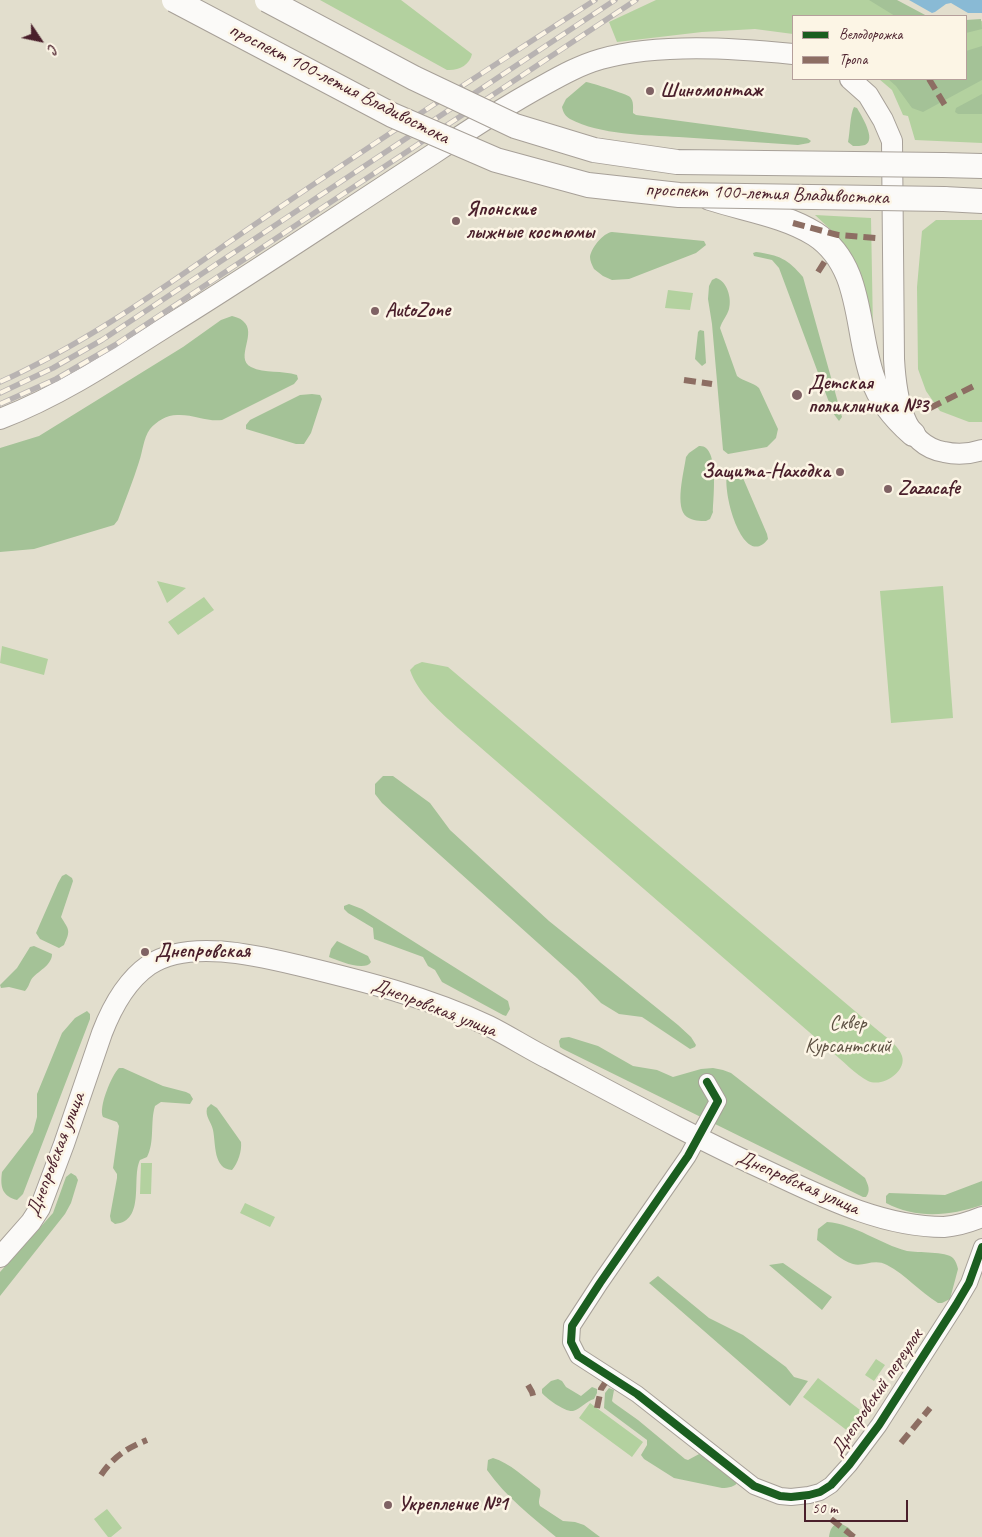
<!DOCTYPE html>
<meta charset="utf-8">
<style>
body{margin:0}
#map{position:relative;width:982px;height:1537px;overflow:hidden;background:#e2decd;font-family:Caveat,sans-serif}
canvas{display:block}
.legend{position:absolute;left:792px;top:15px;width:175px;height:65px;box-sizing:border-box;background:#fcf5e5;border:1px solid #b59f9b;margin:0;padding:6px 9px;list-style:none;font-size:15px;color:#4a1f2b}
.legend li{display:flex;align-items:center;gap:10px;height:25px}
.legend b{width:25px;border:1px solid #b59f9b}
.north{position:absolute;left:15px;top:15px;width:50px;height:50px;-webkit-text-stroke:4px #fcf5e5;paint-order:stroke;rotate:124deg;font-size:14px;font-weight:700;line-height:20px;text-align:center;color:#4a1f2b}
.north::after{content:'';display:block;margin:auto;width:18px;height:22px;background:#4a1f2b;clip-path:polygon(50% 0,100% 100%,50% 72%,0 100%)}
.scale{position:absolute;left:804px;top:1500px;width:104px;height:22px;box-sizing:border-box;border:2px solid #4a1f2b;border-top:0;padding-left:6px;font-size:15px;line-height:18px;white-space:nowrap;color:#4a1f2b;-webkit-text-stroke:4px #fcf5e5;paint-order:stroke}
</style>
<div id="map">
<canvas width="982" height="1537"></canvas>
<ul class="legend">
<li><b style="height:6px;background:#1b5e20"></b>Велодорожка</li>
<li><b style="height:6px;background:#8d6e63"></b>Тропа</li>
</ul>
<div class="north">С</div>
<div class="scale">50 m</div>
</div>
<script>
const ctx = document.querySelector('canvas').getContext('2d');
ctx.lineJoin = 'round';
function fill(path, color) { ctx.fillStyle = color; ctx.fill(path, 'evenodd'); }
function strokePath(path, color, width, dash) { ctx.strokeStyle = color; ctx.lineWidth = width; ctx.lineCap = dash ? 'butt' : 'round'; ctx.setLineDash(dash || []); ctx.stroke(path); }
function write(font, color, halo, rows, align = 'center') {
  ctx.font = font + ' Caveat,sans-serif'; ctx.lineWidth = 5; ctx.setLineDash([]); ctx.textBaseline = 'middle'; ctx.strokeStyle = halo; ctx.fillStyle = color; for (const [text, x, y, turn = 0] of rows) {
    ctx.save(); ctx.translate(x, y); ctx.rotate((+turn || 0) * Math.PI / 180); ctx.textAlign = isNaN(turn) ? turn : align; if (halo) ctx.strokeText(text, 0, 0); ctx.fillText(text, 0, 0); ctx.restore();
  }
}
fill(new Path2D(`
 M320,0H401L472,54C470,65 458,71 447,70Z
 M656,0H882L914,16H793V34L755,29L702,32L617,42L609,22Z
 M982,21V143L915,140L908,116L903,115L892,90L879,79H966V24Z
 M815,215L871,218L873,331L839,240L830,229Z
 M936,220H982V422H969L940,411L926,391L918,369L917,287L922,231Z
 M668,290L693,293L690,310L665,308Z
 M157,581L186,588L167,603Z
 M943,586L953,718L891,723L880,591Z
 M204,597L214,610L178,635L168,622Z
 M2,646L48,659L44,675L0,663Z
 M422,662L448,667L875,1028C883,1035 899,1045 902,1056C907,1071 883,1088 868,1081C856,1075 842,1060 831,1051L458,728C440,711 418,694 410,670L415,665Z
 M141,1163H152L151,1194H140Z
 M245,1203L275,1217L270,1227L240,1213Z
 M876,1359L885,1365L874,1381L865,1375Z
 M818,1378L868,1416L853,1435L803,1397Z
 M590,1403L643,1442L632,1457L579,1418Z
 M107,1509L122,1528L111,1537H108L94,1519Z`), '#b3d19f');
fill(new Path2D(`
 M869,0H897L927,16H895Z
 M981,19L982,29L966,33V20Z
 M982,46V80L923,112L912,108L896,86L888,79H966V51Z
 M586,82C592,83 627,94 630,97C634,101 633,108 633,113L636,115L807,138L811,141L809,143L798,145C758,142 719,140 679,137C646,135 600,135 570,119C565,116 563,112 562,107L566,99Z
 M982,94V114H958L955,112L956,108Z
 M854,107L857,108C861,115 877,140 865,145C862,146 856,146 853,146L848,142C850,133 850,114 854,107Z
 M612,232L704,241L706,245L696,253L629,279L612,280L603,276L594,269C592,265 590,261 590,257C591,248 603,233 612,232Z
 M756,252C779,255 788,259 803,277L842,417L839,421L833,413L779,268L772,260L754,256L753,253Z
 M716,278C727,281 732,298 729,309C727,316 722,321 720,328L737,376C744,382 753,382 759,388L778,429L776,438L767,447L728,454L723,450L712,324L708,299L709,286L712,280Z
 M232,316C235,317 240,318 243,321C258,333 234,358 251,367C265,374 282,370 297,375L298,379L294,384L222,420C207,422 193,414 177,415C167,415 157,421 150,429C143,439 143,451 139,462C133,481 125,501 118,520L114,525L34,549L0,552V448L39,436L183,347L221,320Z
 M700,330L704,331L706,363L702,366L695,359L698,332Z
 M312,394L320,395L322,399L311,433L304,444H296L246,429V425L250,420L300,395Z
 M699,446C720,444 713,499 713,512L710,519L706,521C700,521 693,521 687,517C674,508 684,472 686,457L689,453Z
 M732,469L743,478L767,534L768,539C743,572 720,488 728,470Z
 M383,776H393L430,803L450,830L549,921L678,1025L691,1037L696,1045L695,1047L690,1049L642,1017L619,1014L601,1003L577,978L382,803L375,794V784Z
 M66,874L72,878L73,881L61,917C69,930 71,930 64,945L59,948L40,939L36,933L58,883L62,876Z
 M349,904L362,909L508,1001L510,1009L506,1016L503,1015L442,982L435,970L428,966L423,957L374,939L373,928L348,913L344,909V906Z
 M337,941L368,956L371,962C365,972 339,961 329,957L331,949Z
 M34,946L52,954C52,966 37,971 31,980C29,984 28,988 25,991L9,987L1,988L0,985L17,968L30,947Z
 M87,1011L90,1014V1019L23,1194L17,1200C2,1196 0,1187 2,1172L33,1132L37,1117V1094L62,1033L75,1018Z
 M569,1037L598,1046L633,1066L657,1070L673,1077L701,1069L713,1068L723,1070L731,1073L865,1178C868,1185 871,1190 866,1197H863L563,1049L560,1047L559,1041L561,1038Z
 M119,1068H123L163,1086L186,1092L190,1094L193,1099L190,1104L161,1102L155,1106C150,1122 155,1142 147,1157L140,1160C131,1178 146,1221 115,1224L111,1221L110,1216L117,1178V1174L113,1168L119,1126L117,1122L103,1117C98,1108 112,1074 119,1068Z
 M211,1104L217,1108L241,1142C242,1151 238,1163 232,1170C213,1169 216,1144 213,1130C211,1121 205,1117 207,1108Z
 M71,1173L76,1176L78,1180L71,1203L65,1214L0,1296V1272L53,1213L66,1177Z
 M982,1181V1205C950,1216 916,1219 886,1203V1196L889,1193L945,1195Z
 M827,1222C855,1224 880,1244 907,1251C918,1253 946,1251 953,1258C956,1261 957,1265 958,1269L950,1299L942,1303H938C920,1292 906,1275 887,1265C874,1258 864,1267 853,1264C840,1260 828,1248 817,1240L818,1229Z
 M783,1263L832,1297L822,1310L769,1265Z
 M658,1276L709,1318L743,1335L786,1367L794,1377L808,1381L790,1406L649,1283Z
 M558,1379L562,1381L566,1387L581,1396L592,1387L597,1389V1393L594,1399C586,1401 581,1409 573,1411C565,1412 547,1399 542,1393V1389L551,1381Z
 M609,1388L614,1390L612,1401L614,1403L638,1420L685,1459L688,1460L701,1453L738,1481C736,1487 728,1488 722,1488L674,1478L644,1459L641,1455L647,1445V1440L604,1408L605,1393Z
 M493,1458C510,1463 525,1478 540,1489C542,1495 537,1500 540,1506L563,1521L575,1522L584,1525L600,1537H556C531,1516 506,1497 487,1470L488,1460Z
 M840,1523L849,1528L855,1537H829C830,1530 832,1524 840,1523Z`), '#a4c297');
fill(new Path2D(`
 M909,0H982V13H968L951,3L946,4L935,12L932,13Z`), '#89bad5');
const minor = new Path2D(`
 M707,1082L718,1101L688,1156L600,1283L572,1326L571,1342L578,1356L637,1394L754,1486L780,1496L791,1497L809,1495L820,1492L831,1485L849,1465L879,1425L956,1305L969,1283L982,1247`);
const major = new Path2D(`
 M850,79L868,95L883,120L892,141L894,359C896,394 902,445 944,452C957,455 970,454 982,450
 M0,419C60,396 114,360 169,325C258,270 345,211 433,154C469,130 505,106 544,85C562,75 580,65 601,59C659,43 733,48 793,54
 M0,1257L31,1222L40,1208L64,1144L102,1033C112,1007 126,981 149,965C188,939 255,955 297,965C363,981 428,997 489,1026C509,1036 529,1049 549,1059C624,1099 699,1140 776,1175C829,1200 885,1227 944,1227C957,1226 970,1222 982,1217`);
const highway = new Path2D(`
 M943,165L982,166
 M710,198C744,209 785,215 815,234C864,266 855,330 873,379C880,401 896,419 913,434
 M944,199L982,201`);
strokePath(minor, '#a7a098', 18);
strokePath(major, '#a7a098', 22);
strokePath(highway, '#a7a098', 26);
strokePath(minor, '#fbfaf8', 16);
strokePath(major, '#fbfaf8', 20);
strokePath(highway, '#fbfaf8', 24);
const rail = new Path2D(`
 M0,382C98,338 184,272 273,212C379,139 487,70 595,0
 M0,393L53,368L102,340L615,0
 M0,404L56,379L115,345L636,0`);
strokePath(rail, '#b8b3b2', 5.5);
strokePath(rail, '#fcf5e5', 4, [11]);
const highwayBridge = new Path2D(`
 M174,0L392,115L496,160L588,185L679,195L944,199
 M267,0L414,78L515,126L594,150L677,162L943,165`);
strokePath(highwayBridge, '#a7a098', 26, []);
strokePath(highwayBridge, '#fbfaf8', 24);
strokePath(new Path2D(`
 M929,79L946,107
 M793,223L838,235L876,238
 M818,272L825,261
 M684,380L712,384
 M930,408L978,384
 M528,1385L532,1392L534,1399
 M597,1408L601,1389L605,1383
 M901,1443L930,1408
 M101,1475C113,1457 127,1448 147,1440
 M831,1519L854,1537`), '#8d6e63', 6, [12, 6]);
strokePath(new Path2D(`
 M707,1082L718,1101L688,1156L600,1283L572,1326L571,1342L578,1356L637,1394L754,1486L780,1496L791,1497L809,1495L820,1492L831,1485L849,1465L879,1425L956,1305L969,1283L982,1247`), '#1b5e20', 8);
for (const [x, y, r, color] of [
 [650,91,5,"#7f6264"],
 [456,221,5,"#7f6264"],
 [375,311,5,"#7f6264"],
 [797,395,6,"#7f6264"],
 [840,472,5,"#7f6264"],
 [888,489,5,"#7f6264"],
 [145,952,5,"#7f6264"],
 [388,1505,5,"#7f6264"]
]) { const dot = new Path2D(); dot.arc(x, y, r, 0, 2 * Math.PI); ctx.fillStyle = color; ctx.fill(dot); strokePath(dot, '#fcf5e5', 2); }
write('20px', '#4a1f2b', '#fcf5e5', [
 ["проспект 100-летия Владивостока",339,84,27],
 ["проспект 100-летия Владивостока",767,194,2],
 ["Днепровская улица",434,1008,21],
 ["Днепровская улица",56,1155,-69],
 ["Днепровская улица",798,1183,24],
 ["Днепровский переулок",877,1393,-56]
]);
write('bold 20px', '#4a1f2b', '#fcf5e5', [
 ["Шиномонтаж",660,91],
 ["Японские",466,210],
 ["лыжные костюмы",466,233],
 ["AutoZone",385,311],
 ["Детская",808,384],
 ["поликлиника №3",808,407],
 ["Защита-Находка",830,472,"right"],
 ["Zazacafe",898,489],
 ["Днепровская",155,952],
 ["Укрепление №1",398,1505]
], 'left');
write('20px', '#5e5143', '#fcf5e5', [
 ["Сквер",848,1024],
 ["Курсантский",848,1047]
]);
</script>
